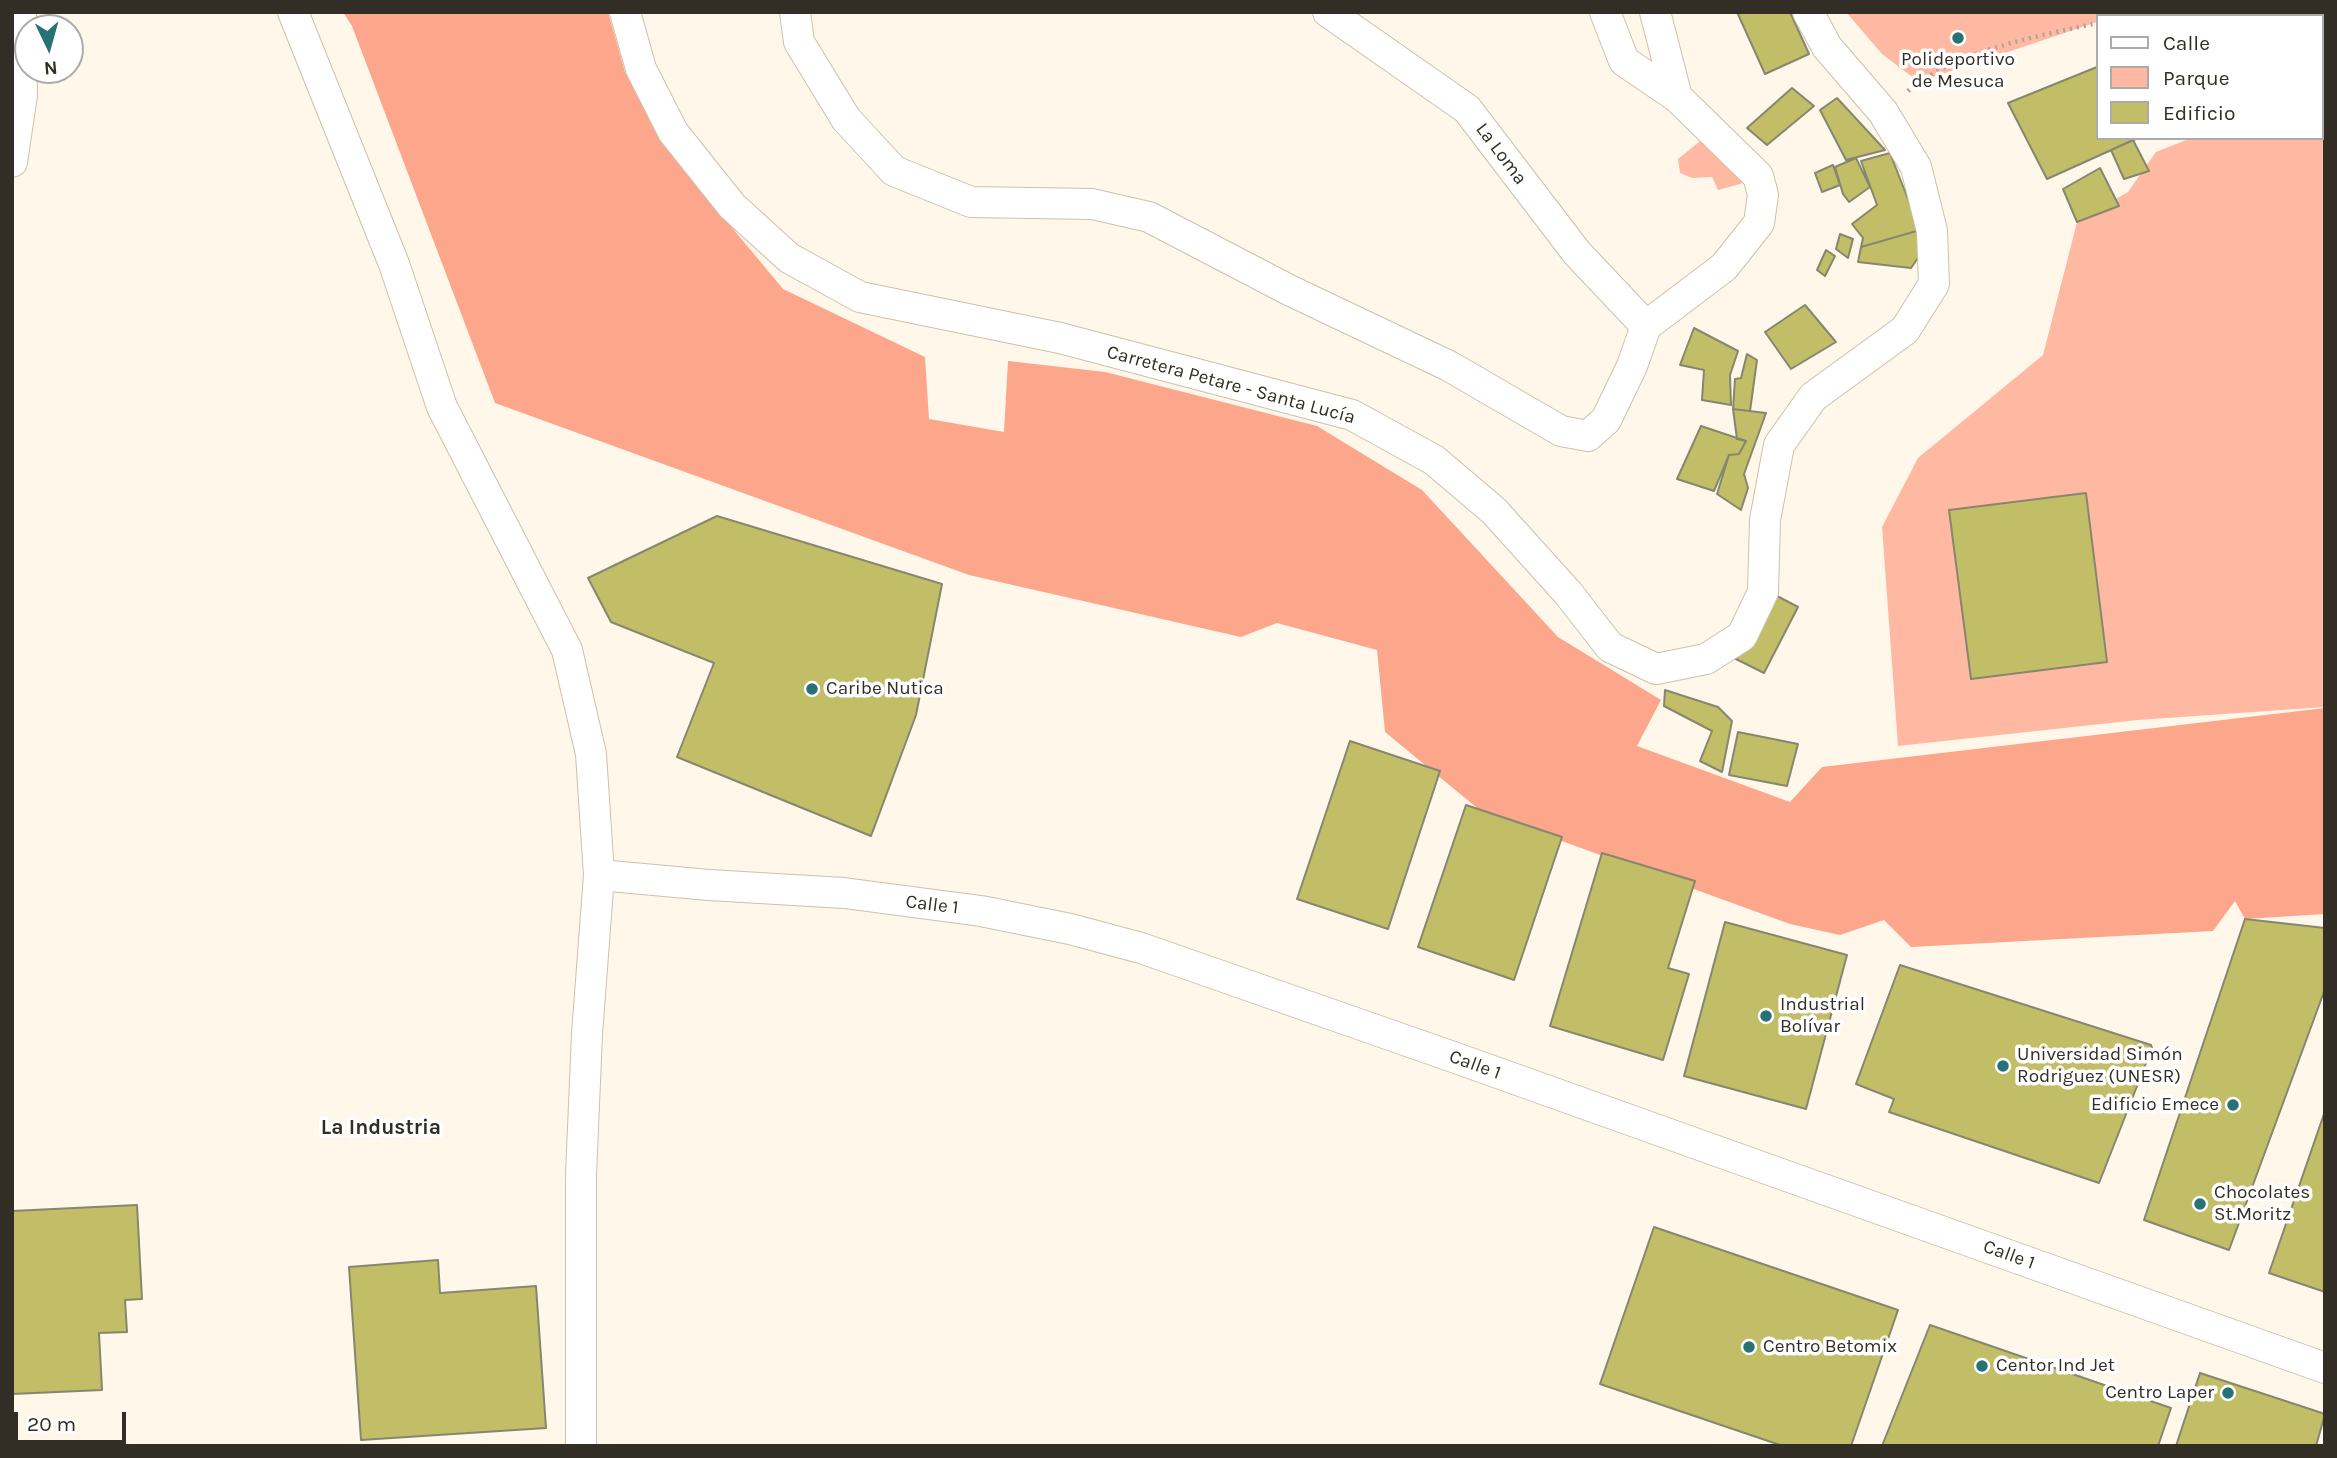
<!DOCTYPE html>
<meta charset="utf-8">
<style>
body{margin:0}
#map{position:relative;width:2337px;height:1458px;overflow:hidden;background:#fff7e9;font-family:Karla,sans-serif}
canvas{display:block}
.frame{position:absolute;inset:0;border:14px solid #332e25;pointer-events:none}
.legend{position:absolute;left:2096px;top:14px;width:228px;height:126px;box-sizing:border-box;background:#fff;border:2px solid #adaba8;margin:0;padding:9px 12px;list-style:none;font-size:21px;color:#332e25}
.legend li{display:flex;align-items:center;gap:14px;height:35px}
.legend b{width:35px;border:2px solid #adaba8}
.north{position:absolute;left:14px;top:14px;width:70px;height:70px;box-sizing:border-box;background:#fff;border:2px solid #adaba8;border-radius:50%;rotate:175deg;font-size:19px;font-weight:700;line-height:28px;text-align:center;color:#332e25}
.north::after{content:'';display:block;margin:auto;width:24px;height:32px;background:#277274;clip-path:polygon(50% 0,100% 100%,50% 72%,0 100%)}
.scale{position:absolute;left:14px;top:1412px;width:112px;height:32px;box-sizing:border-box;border:4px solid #332e25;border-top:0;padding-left:9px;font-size:21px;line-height:24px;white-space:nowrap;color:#332e25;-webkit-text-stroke:5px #fff;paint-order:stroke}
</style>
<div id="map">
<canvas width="2337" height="1458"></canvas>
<div class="frame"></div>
<ul class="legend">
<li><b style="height:9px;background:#fff"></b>Calle</li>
<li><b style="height:19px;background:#ffb9a3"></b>Parque</li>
<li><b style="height:19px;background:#c2be67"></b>Edificio</li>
</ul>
<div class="north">N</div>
<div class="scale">20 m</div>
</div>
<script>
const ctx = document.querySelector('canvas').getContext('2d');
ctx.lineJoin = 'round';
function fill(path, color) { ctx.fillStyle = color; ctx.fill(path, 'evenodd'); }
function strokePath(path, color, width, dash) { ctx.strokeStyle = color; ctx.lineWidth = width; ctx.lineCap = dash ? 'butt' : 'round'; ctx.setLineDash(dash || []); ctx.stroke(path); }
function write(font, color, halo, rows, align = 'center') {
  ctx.font = font + ' Karla,sans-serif'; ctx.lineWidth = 7; ctx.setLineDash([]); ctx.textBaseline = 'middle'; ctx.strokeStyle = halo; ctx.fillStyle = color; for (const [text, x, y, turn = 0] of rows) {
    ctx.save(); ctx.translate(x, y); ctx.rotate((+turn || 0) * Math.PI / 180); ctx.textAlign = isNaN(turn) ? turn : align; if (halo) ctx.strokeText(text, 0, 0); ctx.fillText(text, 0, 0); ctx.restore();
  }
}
fill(new Path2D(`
 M1846,12H2126L2115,16H2097V22L1919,82L1882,54Z
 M2325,62V707L2138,720L1898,746L1882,527L1918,458L2043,355L2077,222L2128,192L2156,152L2191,138H2321V74Z
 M1704,138L1756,174L1740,184L1718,190L1712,177L1692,178L1680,173L1678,159Z`), '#ffb9a3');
fill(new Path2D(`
 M343,12H608L625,72L679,164L783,289L925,357L929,419L1004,432L1008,361L1105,372L1317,426L1422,490L1558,637L1661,700L1637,746L1790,802L1822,767L2325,708V914L2245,919L2235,901L2213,931L1911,947L1884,920L1840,935L1790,924L1482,812L1385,732L1377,650L1277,623L1241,637L969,575L495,403L352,26Z`), '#fca68b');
const building = new Path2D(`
 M1737,12H1790L1809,54L1765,74Z
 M2097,67V138H2138L2047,179L2008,103Z
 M1792,88L1814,106L1767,145L1747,128Z
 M1837,98L1885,150L1846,160L1820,110Z
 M2133,140L2149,171L2124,179L2111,150Z
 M1890,153L1920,230L1861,247L1863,238L1852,224L1877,205L1861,161Z
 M1856,158L1870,187L1849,202L1843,194L1835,167Z
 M1833,165L1840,185L1822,192L1815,173Z
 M2100,168L2119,206L2077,222L2063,189Z
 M1920,230V255L1911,268L1858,262L1861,247Z
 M1840,234L1853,239L1848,258L1836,249Z
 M1826,250L1835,256L1825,276L1817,270Z
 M1805,305L1836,342L1791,369L1765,332Z
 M1694,328L1738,351L1730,375L1731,405L1702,400L1704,370L1680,365Z
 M1747,354L1757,360L1750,411L1733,409L1735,379L1741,378Z
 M1733,409L1766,413L1744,474L1748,488L1741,510L1717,494L1729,455L1739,454L1746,441L1737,439Z
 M1701,426L1746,441L1739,454L1729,455L1714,491L1677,479Z
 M2086,493L2107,662L1971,679L1949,510Z
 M717,516L942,584L916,715L871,836L677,757L714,663L611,622L588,578Z
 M1762,588L1798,607L1764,673L1728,655Z
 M1665,690L1718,707L1732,721L1722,772L1700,761L1712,731L1664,706Z
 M1738,732L1798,744L1787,786L1729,775Z
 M1350,741L1440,771L1388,929L1297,899Z
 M1466,805L1562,837L1514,980L1418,947Z
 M1602,853L1695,881L1668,968L1689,974L1663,1060L1550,1026Z
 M2245,919L2325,928V989L2229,1250L2144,1220Z
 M1725,922L1847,955L1806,1109L1684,1076Z
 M1900,965L2151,1045L2152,1048L2099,1183L1889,1112L1894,1099L1856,1084Z
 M2325,1111V1292L2269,1273Z
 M137,1205L142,1299L125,1300L127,1332L99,1333L102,1390L12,1394V1211Z
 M1654,1227L1898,1310L1851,1446H1783L1600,1384Z
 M438,1260L440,1293L536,1286L546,1428L361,1440L349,1267Z
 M1930,1325L2171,1408L2158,1446H1882Z
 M2200,1373L2325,1414L2316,1446H2176Z`);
fill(building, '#c2be67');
strokePath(building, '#87866f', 2);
const street = new Path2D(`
 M293,12L394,264L442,407L567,650L591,754L599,875L587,1034L581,1175V1446
 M625,12L641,69L673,132L732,206L789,258L860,297L1060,338L1352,415L1434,460L1494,511L1568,593L1610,647L1656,669L1706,659L1742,636L1763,592L1765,520L1779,445L1813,397L1905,330L1934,284L1932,231L1916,167L1883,112L1827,47L1808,12
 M795,12L799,42L846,119L894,171L971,202L1092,204L1149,217L1289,290L1449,366L1561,431L1588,436L1606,420L1632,366L1646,326L1724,267L1759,223L1763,195L1758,176L1677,97L1624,61L1605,12
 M1328,12L1467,109L1577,253L1646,326
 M1655,12L1677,97
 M12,162L22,95L21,12
 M599,875L709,885L844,893L981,911L1070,929L1141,948L1456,1058L2325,1368`);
strokePath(street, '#cdc1aa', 32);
strokePath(new Path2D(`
 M2128,16L2143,12
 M1908,91C1956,50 2036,37 2097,23`), '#aba498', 4.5, [2, 5]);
strokePath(street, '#fff', 30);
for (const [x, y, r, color] of [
 [1958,38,7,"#277274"],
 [812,689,7,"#277274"],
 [1766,1016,7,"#277274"],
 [2003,1066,7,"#277274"],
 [2233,1105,7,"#277274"],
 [2200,1204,7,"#277274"],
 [1749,1347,7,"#277274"],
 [1982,1366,7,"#277274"],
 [2228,1393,7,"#277274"]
]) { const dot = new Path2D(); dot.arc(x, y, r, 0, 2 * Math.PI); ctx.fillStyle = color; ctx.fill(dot); strokePath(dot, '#fff', 2.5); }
write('19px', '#332e25', '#fff', [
 ["Polideportivo",1958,60,"center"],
 ["de Mesuca",1958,82,"center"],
 ["Caribe Nutica",826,689],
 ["Industrial",1780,1005],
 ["Bolívar",1780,1027],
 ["Universidad Simón",2017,1055],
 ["Rodriguez (UNESR)",2017,1077],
 ["Edificio Emece",2219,1105,"right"],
 ["Chocolates",2214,1193],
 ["St.Moritz",2214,1215],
 ["Centro Betomix",1763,1347],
 ["Centor Ind Jet",1996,1366],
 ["Centro Laper",2214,1393,"right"]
], 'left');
write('19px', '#332e25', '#fff', [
 ["La Loma",1501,154,53],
 ["Carretera Petare - Santa Lucía",1231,385,15],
 ["Calle 1",932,905,7],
 ["Calle 1",1475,1065,20],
 ["Calle 1",2009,1255,20]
]);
write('bold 21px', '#332e25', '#fff', [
 ["La Industria",381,1128]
]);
</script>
